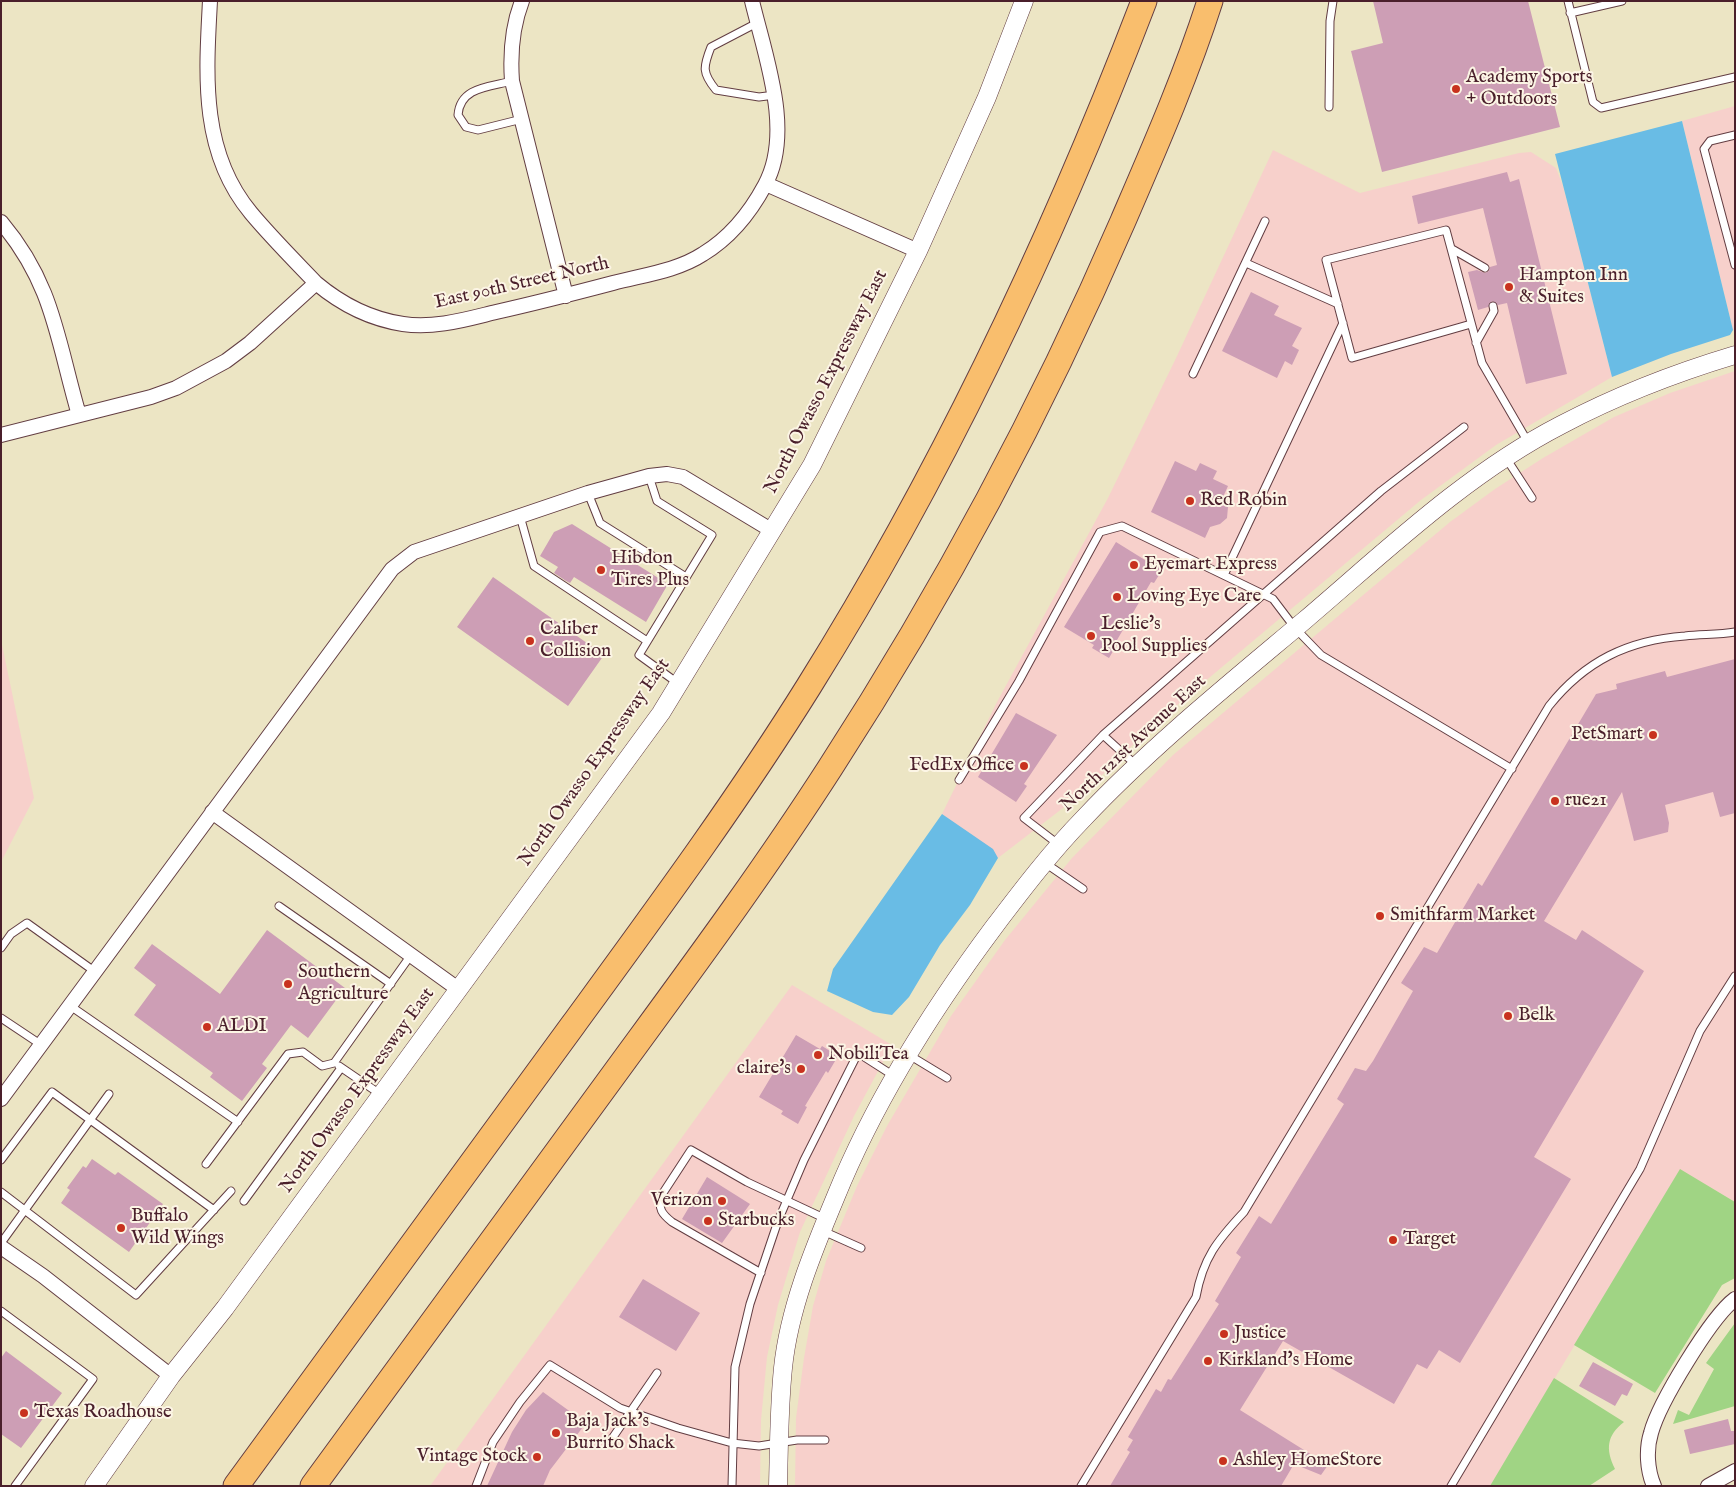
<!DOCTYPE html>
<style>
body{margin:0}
#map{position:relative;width:1736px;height:1487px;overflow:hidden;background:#ece5c4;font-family:"IM FELL English",serif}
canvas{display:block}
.frame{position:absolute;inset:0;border:2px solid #4a1f2b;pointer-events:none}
</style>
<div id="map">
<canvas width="1736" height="1487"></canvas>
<div class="frame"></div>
</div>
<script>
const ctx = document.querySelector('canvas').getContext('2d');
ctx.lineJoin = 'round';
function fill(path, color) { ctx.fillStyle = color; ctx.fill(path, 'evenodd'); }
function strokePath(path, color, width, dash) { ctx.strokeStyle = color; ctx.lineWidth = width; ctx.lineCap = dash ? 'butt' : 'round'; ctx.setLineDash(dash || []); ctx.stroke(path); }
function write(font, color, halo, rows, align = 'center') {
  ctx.font = font + ' "IM FELL English",serif'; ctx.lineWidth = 4; ctx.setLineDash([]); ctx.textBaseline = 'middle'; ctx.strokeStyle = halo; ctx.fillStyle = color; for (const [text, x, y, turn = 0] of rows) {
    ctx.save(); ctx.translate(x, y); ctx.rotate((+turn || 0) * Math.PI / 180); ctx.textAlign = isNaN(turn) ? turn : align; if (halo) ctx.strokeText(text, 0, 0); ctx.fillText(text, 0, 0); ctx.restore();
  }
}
fill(new Path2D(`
 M1735,106V330H1733L1682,121Z
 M1273,150L1360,193L1519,153L1531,152L1556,168L1563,186L1612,377L1496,445L1421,500L1197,688L1148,730L1089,788L998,858L942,814L997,702L1108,498L1177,356Z
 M1735,371V1202L1680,1170L1490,1486H795L796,1418L804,1358L813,1306L826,1261L857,1186L887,1126L951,1016L1005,940L1072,858L1173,755L1450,522L1495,489L1543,458L1614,417L1670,393Z
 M1,640L34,798L1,862Z
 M792,985L892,1045L854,1116L800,1232L778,1305L767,1357L761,1420L760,1486H430Z`), '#f7d0cb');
fill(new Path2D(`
 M1680,1169L1735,1202V1278L1722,1285L1655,1393L1574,1345Z
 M1735,1323V1406L1673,1424L1678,1410L1689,1415L1714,1369L1706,1363Z
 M1554,1378L1624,1422C1607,1435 1605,1449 1615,1469L1589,1486H1490Z`), '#a0d484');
fill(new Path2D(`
 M1682,121L1733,330L1730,335L1671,354L1612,377L1555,154Z
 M942,814L993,849L998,858L970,905L940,945L909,997L892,1015L873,1012L827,991L833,969Z`), '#69bce5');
fill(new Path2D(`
 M1373,1H1528L1560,127L1382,172L1351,51L1383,43Z
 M1507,172L1510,182L1519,179L1567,374L1526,384L1507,303L1498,305L1492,301L1488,307L1478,310L1468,272L1477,270L1485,273L1489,271L1490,267L1497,265L1483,208L1418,224L1412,196Z
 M1251,292L1279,306L1274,315L1302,328L1292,346L1299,350L1292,365L1285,361L1277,378L1222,351Z
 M1175,461L1196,471L1200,463L1217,471L1213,479L1228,486L1223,497L1228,507L1227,518L1220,524L1210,527L1205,538L1151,512Z
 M572,524L668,584L646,622L574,577L570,583L566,581L554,573L558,567L540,556L554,532Z
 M1116,542L1145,560L1147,557L1164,567L1154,583L1151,582L1117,640L1119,641L1109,658L1092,648L1094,645L1064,627Z
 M493,577L604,655L568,706L457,627Z
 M1735,659V813L1720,817L1713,792L1665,805L1669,823L1668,832L1634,841L1622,792L1544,921L1576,940L1582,930L1644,971L1534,1157L1571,1179L1460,1363L1439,1350L1427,1369L1417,1364L1394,1404L1283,1341L1240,1410L1328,1465L1321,1475L1294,1464L1281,1486H1110L1130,1452L1127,1450L1133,1440L1128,1437L1156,1389L1161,1392L1168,1379L1171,1380L1219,1304L1215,1301L1241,1257L1236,1253L1259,1216L1271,1224L1344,1104L1337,1099L1355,1068L1366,1071L1373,1061L1413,991L1401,983L1424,947L1437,953L1478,883L1482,886L1596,694L1617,689L1616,684L1665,671L1667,677Z
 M1016,713L1057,735L1024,784L1027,786L1016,802L978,777Z
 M267,930L345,988L308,1038L291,1025L262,1064L267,1068L242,1101L210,1077L213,1073L134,1015L156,985L134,968L152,944L220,994Z
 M796,1035L820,1049L822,1046L838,1056L828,1073L826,1071L805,1106L807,1107L798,1124L781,1114L783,1111L759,1097Z
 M92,1159L115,1175L118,1172L163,1204L129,1252L61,1203L70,1190L67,1188L83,1166L86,1168Z
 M707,1177L750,1204L722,1243L682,1219Z
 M643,1279L700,1313L676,1351L619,1317Z
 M6,1351L62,1393L21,1448L1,1434V1358Z
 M1593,1362L1633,1384L1627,1396L1622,1394L1615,1406L1579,1386Z
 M543,1392L586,1423L550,1470L543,1486H487L512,1432L526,1410Z
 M1728,1419L1731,1431H1735V1444L1690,1454L1684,1430Z`), '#cd9eb5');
const service = new Path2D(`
 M1568,1L1593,102L1601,108L1735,77
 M1570,13L1622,1
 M757,23L711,47C703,67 702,73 716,90L759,97L775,95
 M512,81C489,87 460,87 458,115L466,127L478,130L522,119
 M1329,107L1330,21L1333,1
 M1735,135L1710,141L1704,149L1735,265
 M1452,249L1485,268
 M1246,263L1338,304
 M1471,324L1352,358L1326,260L1446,230L1482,363L1529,444
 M1476,343L1494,311L1493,306
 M1193,374L1265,221
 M1506,458L1532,498
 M649,476L657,501L712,535L639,655L679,684
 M588,493L600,523L686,577
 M520,516L534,566L647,641
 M1224,575L1343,323
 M1103,735L1136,765
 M959,780L1019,681L1100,532L1122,526L1273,599L1295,628L1321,655L1512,769
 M1058,844L1024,818L1103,735L1381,491L1464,427
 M1045,863L1083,889
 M279,906L391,984
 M1,948L11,934L27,923L94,971
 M69,1005L238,1122
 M1,1018L40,1044
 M909,1055L947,1078
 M339,1066L380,1094
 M1,1160L52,1092L214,1210
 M206,1164L288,1054L303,1052L322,1066L334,1063L411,955
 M1,1192L136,1295L231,1191
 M244,1201L341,1068
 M823,1231L861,1248
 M1,1243L109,1094
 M761,1273L672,1222C662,1214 658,1209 661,1196L691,1150L747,1182L826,1219
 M1,1311L93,1379L15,1486
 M611,1440L657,1373
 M476,1486L493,1442L520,1402L550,1365L620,1408L678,1428L732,1443L759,1446L797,1440H825
 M732,1486L735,1367L750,1304L778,1221L804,1160L858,1053L894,1076
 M1081,1486L1196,1297C1203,1258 1217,1241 1244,1212L1549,706C1585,661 1628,640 1685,636C1701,634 1718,635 1735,632
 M1451,1486L1640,1169L1700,1031L1735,976`);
const minor = new Path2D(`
 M210,1C206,75 200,152 251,213C271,237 294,260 316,283
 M522,1C512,27 510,53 512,81L566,296
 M766,184L918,251
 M1,222C54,285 57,340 79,415
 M1,435L151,397L176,388L226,361L250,343L316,283C341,304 370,319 403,324C434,329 467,319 496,312C536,303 575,293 613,283C643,275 677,271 703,254C731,237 750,213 765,185C794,132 765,56 752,1
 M212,812L458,989
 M1,1099L392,569L414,552L588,493L649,476L667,474L683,477L771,530
 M1,1247L43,1276L171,1376
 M1654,1486C1647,1470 1646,1449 1651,1433C1659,1403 1711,1317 1735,1299
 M1708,1486L1735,1471`);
const tertiary = new Path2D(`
 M94,1486L171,1376L225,1308L661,713L812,465L918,251L987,97L1024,1
 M778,1486C779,1447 779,1407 783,1368C789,1309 813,1251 836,1196C875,1100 932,1010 994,927C1022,890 1051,852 1084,818C1152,746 1229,684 1305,620C1386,551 1466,474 1561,425C1616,396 1675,373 1735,355`);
const motorway = new Path2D(`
 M236,1486C348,1332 461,1179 573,1025C654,914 736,803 809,686C944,470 1053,239 1144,1
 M313,1486C416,1344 520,1203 623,1062C694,965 765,869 830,768C942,595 1041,411 1123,221C1154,149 1186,76 1210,1`);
strokePath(service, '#623d42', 9);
strokePath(minor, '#623d42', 16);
strokePath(tertiary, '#623d42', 19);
strokePath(motorway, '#623d42', 27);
strokePath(service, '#fff', 7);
strokePath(minor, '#fff', 14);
strokePath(tertiary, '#fff', 18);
strokePath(motorway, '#f9be6d', 25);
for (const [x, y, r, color] of [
 [1456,89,5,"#c8321e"],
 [1509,287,5,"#c8321e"],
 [1190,501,5,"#c8321e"],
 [1134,565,5,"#c8321e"],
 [601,570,5,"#c8321e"],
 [1117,597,5,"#c8321e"],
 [1091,636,5,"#c8321e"],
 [530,641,5,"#c8321e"],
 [1653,735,5,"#c8321e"],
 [1024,766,5,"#c8321e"],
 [1555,801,5,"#c8321e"],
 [1380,916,5,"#c8321e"],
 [288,984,5,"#c8321e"],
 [1508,1016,5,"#c8321e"],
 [207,1027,5,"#c8321e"],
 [818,1055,5,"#c8321e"],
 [801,1069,5,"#c8321e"],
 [722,1201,5,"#c8321e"],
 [708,1221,5,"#c8321e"],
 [121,1228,5,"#c8321e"],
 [1393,1240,5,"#c8321e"],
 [1224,1334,5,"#c8321e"],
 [1208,1361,5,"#c8321e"],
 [24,1413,5,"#c8321e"],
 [556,1433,5,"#c8321e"],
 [537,1457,5,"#c8321e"],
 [1223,1461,5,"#c8321e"]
]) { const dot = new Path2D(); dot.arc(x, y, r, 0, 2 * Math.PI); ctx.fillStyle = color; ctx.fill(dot); strokePath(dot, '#fcf5e5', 2); }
write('19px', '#4a1f2b', '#fcf5e5', [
 ["Academy Sports",1466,78],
 ["+ Outdoors",1466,100],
 ["Hampton Inn",1519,276],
 ["& Suites",1519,298],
 ["Red Robin",1200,501],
 ["Hibdon",611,559],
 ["Tires Plus",611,581],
 ["Eyemart Express",1144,565],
 ["Loving Eye Care",1127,597],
 ["Leslie's",1101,625],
 ["Pool Supplies",1101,647],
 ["Caliber",540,630],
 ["Collision",540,652],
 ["PetSmart",1643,735,"right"],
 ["FedEx Office",1014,766,"right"],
 ["rue21",1565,801],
 ["Smithfarm Market",1390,916],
 ["Southern",298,973],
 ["Agriculture",298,995],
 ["Belk",1518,1016],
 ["ALDI",217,1027],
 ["NobiliTea",828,1055],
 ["claire's",791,1069,"right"],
 ["Verizon",712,1201,"right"],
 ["Buffalo",131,1217],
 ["Wild Wings",131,1239],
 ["Starbucks",718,1221],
 ["Target",1403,1240],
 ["Justice",1234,1334],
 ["Kirkland's Home",1218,1361],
 ["Texas Roadhouse",34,1413],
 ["Baja Jack's",566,1422],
 ["Burrito Shack",566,1444],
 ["Vintage Stock",527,1457,"right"],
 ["Ashley HomeStore",1233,1461]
], 'left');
write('19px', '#4a1f2b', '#fcf5e5', [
 ["East 90th Street North",522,284,-13],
 ["North Owasso Expressway East",827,382,-63],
 ["North 121st Avenue East",1134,744,-43],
 ["North Owasso Expressway East",595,763,-55],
 ["North Owasso Expressway East",358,1091,-54]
]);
</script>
